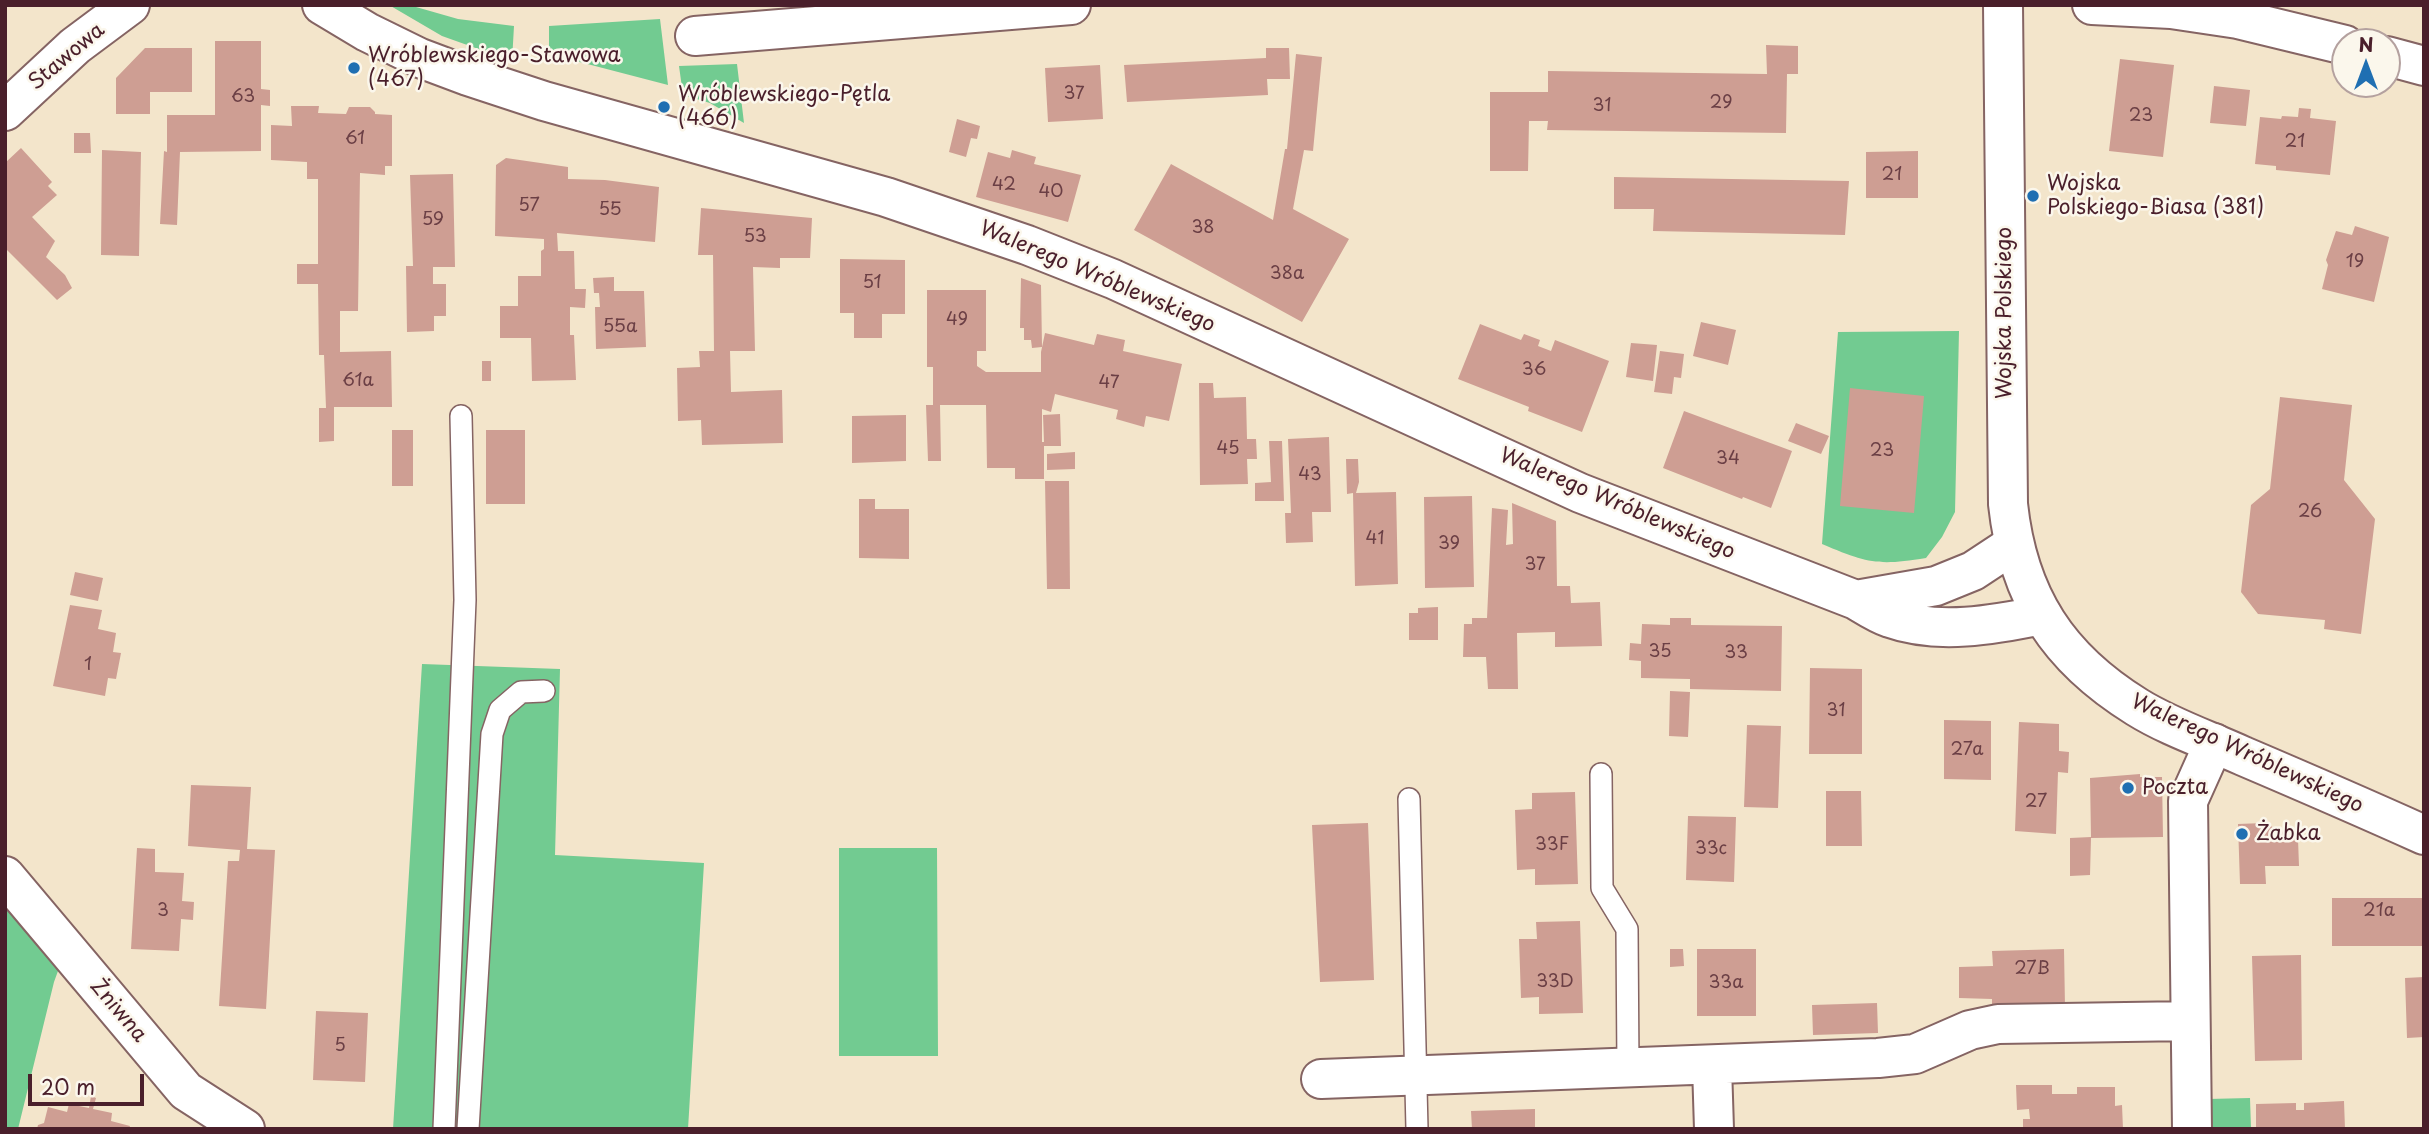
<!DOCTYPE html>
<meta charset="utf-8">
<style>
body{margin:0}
#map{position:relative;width:2429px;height:1134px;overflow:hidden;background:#f3e5cb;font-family:"Playpen Sans",sans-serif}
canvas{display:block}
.frame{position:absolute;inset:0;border:7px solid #4a1f2b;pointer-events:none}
.north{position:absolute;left:2331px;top:28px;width:70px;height:70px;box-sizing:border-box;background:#fbf7ec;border:2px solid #b4a19f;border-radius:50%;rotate:0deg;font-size:19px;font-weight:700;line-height:28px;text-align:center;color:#4a1f2b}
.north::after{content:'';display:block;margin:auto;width:24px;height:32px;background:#1f6fb2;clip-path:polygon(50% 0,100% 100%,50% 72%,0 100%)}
.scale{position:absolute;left:28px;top:1074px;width:116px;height:32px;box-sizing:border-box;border:4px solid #4a1f2b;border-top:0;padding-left:9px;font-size:21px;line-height:24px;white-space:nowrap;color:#4a1f2b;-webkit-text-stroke:5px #fbf7ec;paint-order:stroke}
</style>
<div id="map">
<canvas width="2429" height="1134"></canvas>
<div class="frame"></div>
<div class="north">N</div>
<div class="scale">20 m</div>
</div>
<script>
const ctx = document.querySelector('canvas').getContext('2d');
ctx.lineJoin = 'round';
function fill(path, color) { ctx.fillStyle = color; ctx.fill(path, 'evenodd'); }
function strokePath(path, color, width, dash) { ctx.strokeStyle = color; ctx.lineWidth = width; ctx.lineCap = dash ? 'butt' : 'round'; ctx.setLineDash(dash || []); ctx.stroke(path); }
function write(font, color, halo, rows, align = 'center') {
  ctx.font = font + ' "Playpen Sans",sans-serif'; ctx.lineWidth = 5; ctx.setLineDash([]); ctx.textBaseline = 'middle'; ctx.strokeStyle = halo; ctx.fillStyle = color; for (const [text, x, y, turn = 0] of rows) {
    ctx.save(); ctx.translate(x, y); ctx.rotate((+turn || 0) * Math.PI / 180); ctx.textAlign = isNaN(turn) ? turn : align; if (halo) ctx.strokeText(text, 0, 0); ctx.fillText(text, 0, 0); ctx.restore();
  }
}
fill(new Path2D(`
 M389,5H409L458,19L514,26L512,61L442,36Z
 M660,19L668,85L549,54V26Z
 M737,64L744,123L710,103L683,95L679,66Z
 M1959,331L1955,512L1942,537L1926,558C1877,566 1867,563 1822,544L1838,332Z
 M422,664L560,669L555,855L704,863L688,1129H393Z
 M839,848H937L938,1056H839Z
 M5,876L66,949L54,982L18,1129H5Z
 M2250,1098L2251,1129H2208V1099Z`), '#72cb91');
fill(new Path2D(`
 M215,41H261V89L270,90V106L261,105V151L180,152L177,225L160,224L164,151L167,152V115H215Z
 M1766,45L1798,46V74H1787L1786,133L1547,130L1548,121H1529L1528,171H1490V92H1548V71L1767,74Z
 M145,48H192V92H150V114H116V78Z
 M1266,48H1289L1290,79H1267L1268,95L1127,102L1124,65L1266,58Z
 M1296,54L1322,57L1313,151L1304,150L1293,209L1349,239L1302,322L1134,230L1171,164L1273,220L1285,149H1287Z
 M2120,59L2174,65L2163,157L2109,151Z
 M1100,65L1103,119L1048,122L1045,68Z
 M2214,86L2250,90L2246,126L2210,123Z
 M291,106H319L318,113L346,114L349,107H370L375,112V114L392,115V166H385V175L360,173L358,311H340V352L391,351L392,407H334V441L319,442V408H326L324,355H319L318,284H297V264H318V179H307V162L271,160V125L292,126Z
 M2299,108L2311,109L2310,118L2336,121L2330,175L2276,170V166L2255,164L2260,117L2281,119L2282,116L2298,117Z
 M957,119L980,126L977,139L971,138L966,157L949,152Z
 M74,133H90L91,153H74Z
 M21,148L52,182L48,186L57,195L32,217L55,241L46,257L65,275L72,288L57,300L5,248V223L7,221L5,219V163Z
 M102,150L141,152L139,256L101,255Z
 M1012,150L1036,157L1034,164L1081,175L1068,222L976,197L988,152L1010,158Z
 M1918,151V198H1866V152Z
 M506,158L568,167V179L605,180L659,187L655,242L557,233L558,251H574L575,289H586L585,308L570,307V335H574L576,380L532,381L531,338H500V306H518V276H541V251L544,249V239L495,236L496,165Z
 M453,174L455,267H433V284H446V316H434V331L407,332L406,266H413L410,175Z
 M1614,177L1849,181L1845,235L1653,231L1654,209H1614Z
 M701,208L812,218L810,258H780V268L753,267L755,351H730L731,392L782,390L783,443L702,445L701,420L678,421L677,368L700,367L699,351H714L713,255H698Z
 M2355,226L2389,237L2374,302L2322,289L2328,265L2326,260L2336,231L2352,235Z
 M840,259L905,260V314H882V338H854V313H840Z
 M614,277V291H644L646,347L596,349L595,307H600L599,293H594L593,278Z
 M1021,278L1041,285L1042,347L1032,348L1031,340H1024V328H1020Z
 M927,290H986V351H977V366L986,372H1041V352L1045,333L1094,345L1097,334L1125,340L1123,351L1182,364L1169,421L1146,416L1144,427L1116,419L1118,410L1055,394L1051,412L1042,409V442H1044L1043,415L1060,414L1061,446H1044V479H1015V468H987L986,405H940L941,461H928L926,405H933V367H927Z
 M1701,322L1736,330L1728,365L1693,356Z
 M1480,324L1521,340L1524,334L1540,340L1538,346L1551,351L1555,340L1609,361L1582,432L1528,411L1529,407L1458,379Z
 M1631,343L1657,345L1653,381L1626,377Z
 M1660,351L1684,354L1681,378L1674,377L1672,394L1654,392Z
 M482,361H491V381H482Z
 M1199,383H1213L1214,398L1246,397L1247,439H1256L1257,459H1247L1248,484L1200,485Z
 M1850,388L1924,396L1914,513L1840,506Z
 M2280,397L2352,405L2344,480L2375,519L2361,634L2324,629L2325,620L2258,614L2241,592L2251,505L2270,489Z
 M1684,411L1792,451L1771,508L1743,497L1742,499L1663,468Z
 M906,415V461L852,463V416Z
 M1796,423L1829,436L1821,454L1788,441Z
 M392,430H413V486H392Z
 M486,430H525V504H486Z
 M1329,437L1331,512H1312L1313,542L1286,543L1285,513H1291L1288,439Z
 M1269,441H1282L1284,501H1255V483L1271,482Z
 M1075,452V469L1047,470V454Z
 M1346,459H1358L1359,482L1356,493L1396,492L1398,584L1355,586L1353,493L1347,494Z
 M1045,481H1069L1070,589H1047Z
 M1472,496L1474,587L1425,588L1424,497Z
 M859,499H875V509H909V559L859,558Z
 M1512,503L1556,521L1557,586H1570L1571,603L1600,602L1602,646L1555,647V632L1517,633L1518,689H1488L1486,657H1463L1464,624H1472V618H1487L1492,508L1508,510L1506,545L1513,544Z
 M75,572L103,578L98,601L70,595Z
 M70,605L102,610L98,629L116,633L113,652L121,653L116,679L108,678L105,696L53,686Z
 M1438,607V640H1409V613H1418V608Z
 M1670,618H1691V625L1782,626L1781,691L1690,689V679L1641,678V661L1629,660L1630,643L1641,644L1642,624L1670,625Z
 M1810,668L1862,669V754H1809Z
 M1670,691L1690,692L1688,737L1669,736Z
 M1944,720L1991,721V780L1944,779Z
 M2019,722L2059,724V751L2069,752L2068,773L2058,772L2056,834L2015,831Z
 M1747,725L1781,726L1778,808L1744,807Z
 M2140,774V777H2162L2163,837L2091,838L2090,875L2070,876V838L2091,837L2090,778Z
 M191,785L251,787L247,849L275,850L266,1009L219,1006L228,861H239L240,850L188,846Z
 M1826,791H1861L1862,846H1826Z
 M1575,792L1578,884L1535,885V869L1517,870L1515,810L1532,809V793Z
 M1688,816L1736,817L1734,882L1686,880Z
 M1368,823L1374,980L1320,982L1312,825Z
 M2264,823L2298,839L2299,866H2265L2266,884H2240L2238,824Z
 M137,848L155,849V872L184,873L182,901L194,902L193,920L181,919L179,951L131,949Z
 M2332,898H2424V946H2332Z
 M1580,921L1583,1013L1539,1014V997L1521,998L1519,939H1537L1536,922Z
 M1670,949H1683L1684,966L1670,967Z
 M1697,949H1756V1016H1697Z
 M2064,949L2065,1007L1992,1009V999L1959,998V967L1993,966L1992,951Z
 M2301,955L2302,1060L2255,1061L2252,956Z
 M2424,977V1037L2407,1038L2405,978Z
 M1877,1003L1878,1033L1813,1035L1812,1005Z
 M316,1011L368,1013L365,1082L313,1080Z
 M2016,1085H2052V1094H2077V1087H2115V1106L2122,1105L2123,1129H2023V1119H2030L2029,1109L2017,1110Z
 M91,1096L96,1098L93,1109L112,1113L111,1121L130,1126L129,1129H37L38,1125L44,1123L48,1107L67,1112L69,1104L89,1108Z
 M2344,1101L2345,1129H2256V1104L2296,1103V1110H2304V1103Z
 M1535,1109V1129H1472L1471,1111Z`), '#ce9e93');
const lane = new Path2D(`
 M1601,774L1602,888L1627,929L1628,1069
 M1409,799L1417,1129
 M444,1129L465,600L461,416
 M468,1129L492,734L500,710L521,692L544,691`);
const street = new Path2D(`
 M322,5L367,32L420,58L468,76L544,101L886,197L1027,245L1113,279L1580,493L1856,600C1866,606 1878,614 1890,618C1937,635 1994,625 2042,615
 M2092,5L2171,9L2238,19L2345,45
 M695,36L1071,5
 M2387,56L2424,66
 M5,111L75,46L130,5
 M1856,600L1936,586L1973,571L2014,544
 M5,876L186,1091L245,1129
 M1712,1066L1714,1129
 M1321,1079L1878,1058L1915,1054L1970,1030L1998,1024L2190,1021
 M2192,1129L2188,801L2214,743`);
const primary = new Path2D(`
 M2003,5L2008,504C2018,597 2058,658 2137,707C2169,727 2208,740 2243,756C2304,782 2364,808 2424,835`);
strokePath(lane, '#856463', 24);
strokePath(street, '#856463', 42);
strokePath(primary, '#856463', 42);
strokePath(lane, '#fff', 21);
strokePath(street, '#fff', 38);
strokePath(primary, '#fff', 38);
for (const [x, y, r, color] of [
 [354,68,7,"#1f6fb2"],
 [664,107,7,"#1f6fb2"],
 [2033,196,7,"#1f6fb2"],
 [2128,788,7,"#1f6fb2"],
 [2242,834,7,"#1f6fb2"]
]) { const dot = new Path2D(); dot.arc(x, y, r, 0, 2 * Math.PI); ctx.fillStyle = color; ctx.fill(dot); strokePath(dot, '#fbf7ec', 2.5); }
write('18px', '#6b3f45', null, [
 ["37",1074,94],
 ["63",243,97],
 ["29",1721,103],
 ["31",1602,106],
 ["23",2141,116],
 ["61",355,139],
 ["21",2295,142],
 ["21",1892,175],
 ["42",1004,185],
 ["40",1051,192],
 ["57",529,206],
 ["55",610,210],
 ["59",433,220],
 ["38",1203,228],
 ["53",755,237],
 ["19",2355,262],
 ["38a",1287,274],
 ["51",872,283],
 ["49",957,320],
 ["55a",620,327],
 ["36",1534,370],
 ["61a",358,381],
 ["47",1109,383],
 ["45",1228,449],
 ["23",1882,451],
 ["34",1728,459],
 ["43",1310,475],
 ["26",2310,512],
 ["41",1375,539],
 ["39",1449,544],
 ["37",1535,565],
 ["35",1660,652],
 ["33",1736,653],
 ["1",88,665],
 ["31",1836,711],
 ["27a",1967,750],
 ["27",2036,802],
 ["33F",1552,845],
 ["33c",1711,849],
 ["3",163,911],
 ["21a",2379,911],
 ["27B",2032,969],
 ["33D",1555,982],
 ["33a",1726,983],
 ["5",340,1046]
]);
write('21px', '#4a1f2b', '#fbf7ec', [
 ["Wróblewskiego-Stawowa",368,56],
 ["(467)",368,80],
 ["Wróblewskiego-Pętla",678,95],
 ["(466)",678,119],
 ["Wojska",2047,184],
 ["Polskiego-Biasa (381)",2047,208],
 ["Poczta",2142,788],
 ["Żabka",2256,834]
], 'left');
write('21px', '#4a1f2b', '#fbf7ec', [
 ["Stawowa",67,57,-40],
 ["Walerego Wróblewskiego",1097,277,23],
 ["Wojska Polskiego",2005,313,-90],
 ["Walerego Wróblewskiego",1617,504,23],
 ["Walerego Wróblewskiego",2247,754,25],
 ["Żniwna",118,1011,50]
]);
</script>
